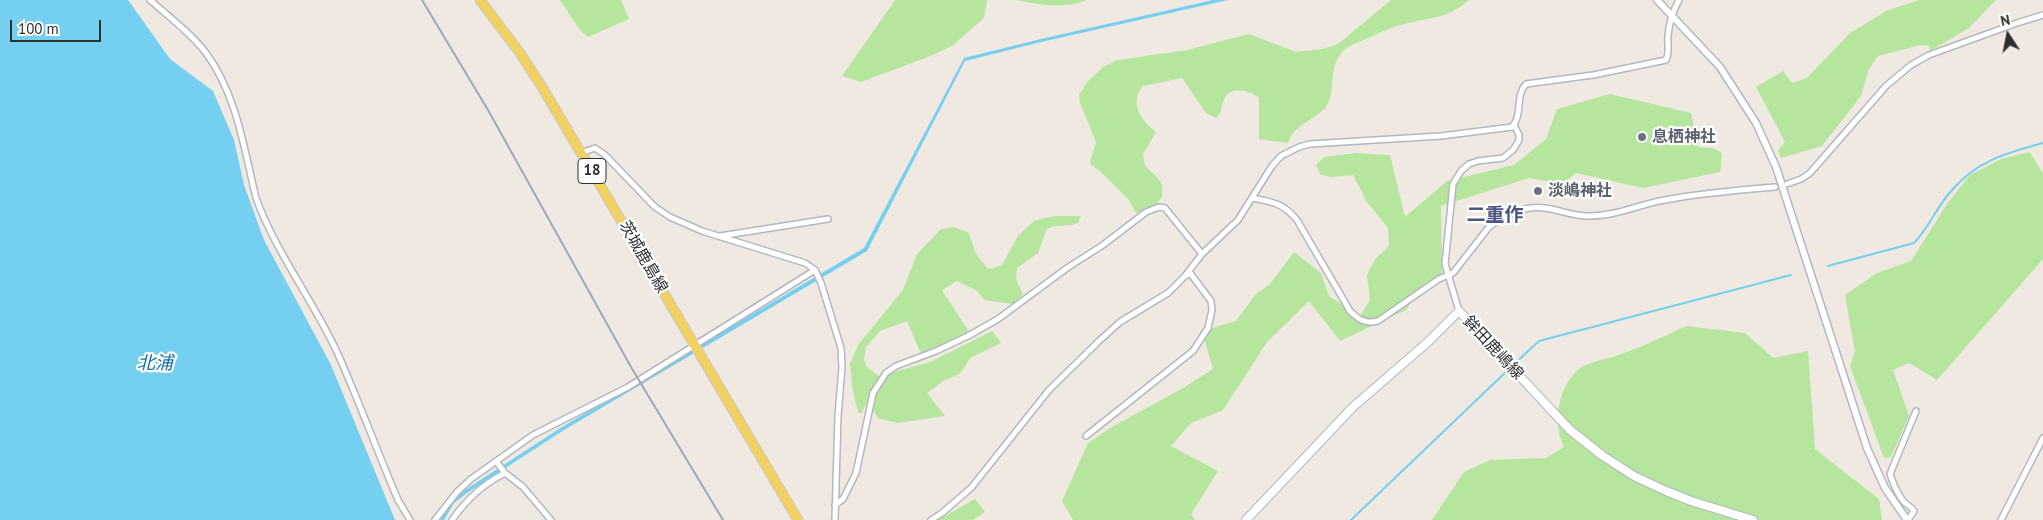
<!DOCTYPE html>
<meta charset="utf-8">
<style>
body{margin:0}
#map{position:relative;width:2043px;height:520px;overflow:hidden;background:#efe9e1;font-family:"PT Sans",sans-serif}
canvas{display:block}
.north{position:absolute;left:1983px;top:10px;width:50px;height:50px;-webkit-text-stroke:4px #fff;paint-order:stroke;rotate:349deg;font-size:14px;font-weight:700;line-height:20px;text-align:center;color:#2e2e2e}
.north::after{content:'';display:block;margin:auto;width:18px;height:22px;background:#2e2e2e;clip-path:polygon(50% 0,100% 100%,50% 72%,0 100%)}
.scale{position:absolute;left:10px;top:20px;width:91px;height:22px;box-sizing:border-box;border:2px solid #2e2e2e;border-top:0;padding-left:6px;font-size:15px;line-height:18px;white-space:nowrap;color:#2e2e2e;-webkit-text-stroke:4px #fff;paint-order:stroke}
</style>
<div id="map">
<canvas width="2043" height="520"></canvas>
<div class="north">N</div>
<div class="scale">100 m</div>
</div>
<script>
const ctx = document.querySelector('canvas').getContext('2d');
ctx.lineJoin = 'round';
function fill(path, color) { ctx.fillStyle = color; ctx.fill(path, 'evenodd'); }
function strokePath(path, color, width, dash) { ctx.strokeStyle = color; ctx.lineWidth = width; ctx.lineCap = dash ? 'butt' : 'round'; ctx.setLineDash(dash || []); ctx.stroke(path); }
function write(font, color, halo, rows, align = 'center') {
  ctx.font = font + ' "PT Sans","Noto Sans JP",sans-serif'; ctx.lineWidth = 4.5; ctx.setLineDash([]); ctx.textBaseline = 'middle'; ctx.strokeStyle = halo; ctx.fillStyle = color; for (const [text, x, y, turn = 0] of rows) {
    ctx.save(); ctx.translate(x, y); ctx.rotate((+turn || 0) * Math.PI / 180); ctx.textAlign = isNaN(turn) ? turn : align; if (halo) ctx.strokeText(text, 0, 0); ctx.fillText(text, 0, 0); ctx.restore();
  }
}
fill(new Path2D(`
 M560,0H621L629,19L588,37L580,30Z
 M895,0H987L984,18L952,46L928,57L861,82L842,76Z
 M1017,0H1087C1066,9 1039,5 1017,0Z
 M1391,0H1469C1449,17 1436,17 1413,22C1396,25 1381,32 1366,39C1356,43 1346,46 1340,55C1329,70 1335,88 1328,103C1320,120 1294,122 1288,143L1259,139V98C1250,90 1229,85 1224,100C1221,107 1222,112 1216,118L1206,113L1182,78L1143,86C1128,103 1142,121 1156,132L1143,154L1145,166L1158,178L1162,185V197L1157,204L1136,213L1129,200L1101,172L1091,165L1090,162L1096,142L1080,103L1079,95L1088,81L1103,67L1118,60L1187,50L1249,34L1296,52L1322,49L1338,44Z
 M1919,0H1996L1969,28L1930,51L1929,46L1921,45L1878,56L1869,69L1861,96L1822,146L1781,158L1778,150L1785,142L1756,87L1783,71L1792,83L1807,78L1850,33L1888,10Z
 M1610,94L1691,113L1698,147L1712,148L1722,153L1720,172L1643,188L1576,173L1562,184L1529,178L1441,206L1442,274L1421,286L1406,310L1340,341L1309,301L1267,342L1223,410L1191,423L1171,446L1218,471L1191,514L1195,520H1073L1062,501L1088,443L1112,427L1183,388L1213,369L1202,331L1236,321L1256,294L1270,284L1294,252L1321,273L1329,296L1360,316L1370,300L1367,275L1375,259L1389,246L1388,228L1367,202L1353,175L1331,177L1321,175L1316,165L1324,157L1356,153L1390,155L1405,217L1447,181L1514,165L1546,139L1557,109Z
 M2030,152L2043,174V259L1937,380L1909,363L1893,370L1909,416L1891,457L1884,458L1850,366L1855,351L1845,295L1877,273L1911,261L1947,204L1970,175L2001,159Z
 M1054,216H1081L1078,223C1067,228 1057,223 1047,229L1038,253L1017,268L1016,279L1023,294L1013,304L985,300L976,290L957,281L942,290L969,332L921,354L907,321L880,331L866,347L864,359L866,366L880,377L861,414L858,412L853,392L850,364L858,345L903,290L917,254L941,229L954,227L969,233L976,254L987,268L991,269L1002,265L1018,236L1034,221Z
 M1687,326L1745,333L1773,358L1808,351L1815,449L1879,499L1882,520H1432L1464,472L1490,460L1546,458L1564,447C1552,423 1558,387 1579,369C1590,361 1604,360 1616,356C1640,348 1664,336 1687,326Z
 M992,331L1001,343L970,358L964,368L959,374L943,381L927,393L945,416L897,423L878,418L871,407L875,391L890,373L930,362Z
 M975,499L985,512L973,520H938Z`), '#b6e59e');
fill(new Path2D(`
 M0,0H128L170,59L213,91L234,140L244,185L264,240L331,365L395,520H0Z
 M1213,0H1228L1041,42L965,61L867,251L564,430L467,493L454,503L444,520H440L452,500L465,490L562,427L864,248L964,58L1041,39Z`), '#75cff0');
strokePath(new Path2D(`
 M1828,266L1914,243C1929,228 1937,206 1952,190C1978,160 2007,153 2043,143
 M1513,365L1539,341L1791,275
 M1351,520L1510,368`), '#75cff0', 2);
const minor = new Path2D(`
 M150,0C169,17 191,33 206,53C237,95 244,149 256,198C276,253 313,300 337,352C359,401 377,451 398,500L410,520
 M581,153L595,148L605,155L655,207L670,217L702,231L805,263L815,270L821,283L841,348L842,367L838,416L835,520
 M1787,184L1801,179L1810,173L1886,86L1911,65L1929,55L2017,23L2043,15
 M1252,198C1273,202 1283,203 1297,220L1350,311C1359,320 1365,324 1378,321L1439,279L1453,273L1489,227C1500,218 1516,210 1530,208C1551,205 1570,217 1590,216C1616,216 1640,204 1665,200C1701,193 1738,190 1775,187
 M720,236L828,219
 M1459,311L1445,264L1453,184L1461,171L1469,164L1478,161L1503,158L1513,150L1519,140V135L1514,125
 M1086,436L1193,351L1208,328L1212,310L1211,301L1190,273L1187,275
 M496,461L505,473L523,487L551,520
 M835,505L843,499L856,473L873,393L886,373L896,366L936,351L968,336L998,319L1067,268L1103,245L1146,212L1159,207L1165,208L1202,254
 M435,520L457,492L471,479L533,435L628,387L815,270
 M452,520C467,499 482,485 505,473
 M931,520L942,513L971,488L1049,390L1099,341L1120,322L1168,293L1185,276L1202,254L1238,220L1272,166L1281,156L1299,147L1310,144L1441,136L1512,127C1523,115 1515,95 1526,84L1593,75L1666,60C1670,52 1667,44 1668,36C1669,23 1673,11 1679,0
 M1908,520L1914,511C1911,506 1908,506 1904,502C1898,495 1893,483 1890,474L1916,411
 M2001,520L2043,438`);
const tertiary = new Path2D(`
 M1657,0L1720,67L1756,123L1776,167L1867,448L1885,488L1907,520`);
const secondary = new Path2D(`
 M1246,520L1353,407L1429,341L1459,311L1570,430L1603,456L1634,476L1666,491L1691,501L1753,520`);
const primary = new Path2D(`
 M480,0L520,53L542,87L798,520`);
strokePath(minor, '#b4b7c1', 8);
strokePath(tertiary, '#b4b7c1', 9);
strokePath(secondary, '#b4b7c1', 10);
strokePath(primary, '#c9c9c9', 11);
strokePath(minor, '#fff', 5);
strokePath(tertiary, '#fff', 6);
strokePath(secondary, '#fff', 8);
strokePath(primary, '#f2d163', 9);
strokePath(new Path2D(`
 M422,0L488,110L631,367L723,520`), '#a3a6b8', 2);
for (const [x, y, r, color] of [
 [1642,137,5,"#6b7280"],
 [1538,191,5,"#6b7280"]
]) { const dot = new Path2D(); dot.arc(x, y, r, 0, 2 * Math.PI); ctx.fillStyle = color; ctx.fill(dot); strokePath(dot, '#fff', 2); }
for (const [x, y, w] of [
 [592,171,28]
]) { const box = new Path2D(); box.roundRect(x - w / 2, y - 12.5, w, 25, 4); ctx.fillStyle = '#fff'; ctx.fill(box); strokePath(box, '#2e2e2e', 1); }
write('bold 15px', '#2e2e2e', null, [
 ["18",592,171]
]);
write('bold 16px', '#5b616d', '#fff', [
 ["息栖神社",1652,137],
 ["淡嶋神社",1548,191]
], 'left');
write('16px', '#2e2e2e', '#fff', [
 ["茨城鹿島線",643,257,60],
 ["鉾田鹿嶋線",1493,348,47]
]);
write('italic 18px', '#0d6fa3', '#fff', [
 ["北浦",155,364]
]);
write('bold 19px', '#4d5680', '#fff', [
 ["二重作",1495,216]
]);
</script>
